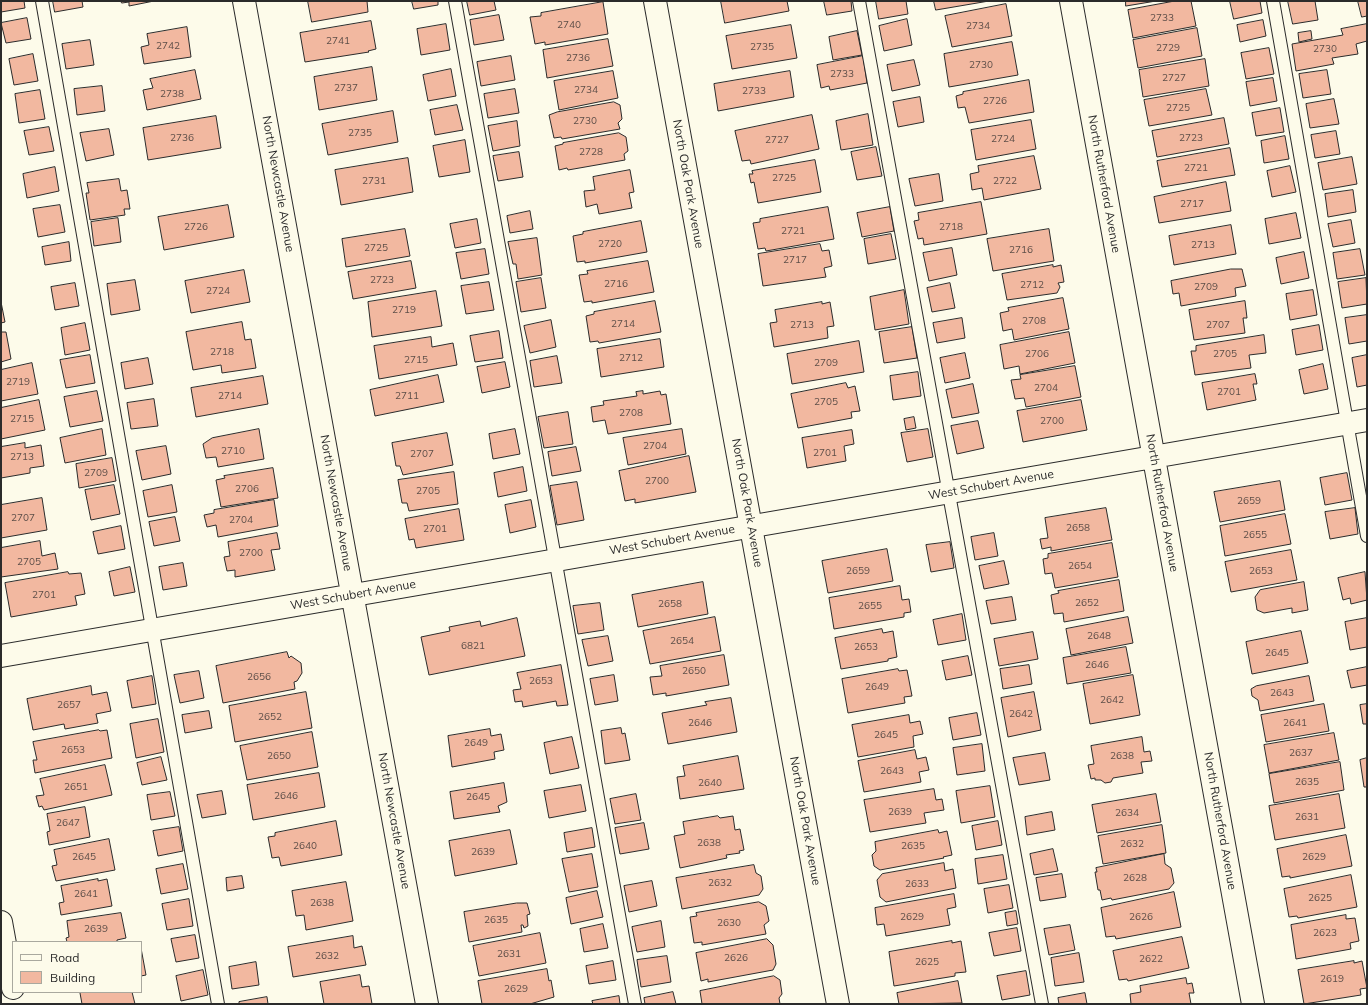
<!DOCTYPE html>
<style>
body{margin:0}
#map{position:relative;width:1368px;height:1005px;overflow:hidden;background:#fdfbea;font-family:Mulish,sans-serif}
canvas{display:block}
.frame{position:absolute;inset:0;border:2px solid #2b2b2b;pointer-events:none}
.legend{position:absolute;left:12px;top:941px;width:130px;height:52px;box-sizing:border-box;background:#fdfbea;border:1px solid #a9a89e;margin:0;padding:5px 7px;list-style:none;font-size:12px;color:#2b2b2b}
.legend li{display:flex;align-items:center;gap:8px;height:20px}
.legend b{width:20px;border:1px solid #a9a89e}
</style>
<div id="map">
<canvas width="1368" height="1005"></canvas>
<div class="frame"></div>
<ul class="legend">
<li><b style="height:5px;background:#fdfbea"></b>Road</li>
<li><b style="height:11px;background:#f2b8a0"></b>Building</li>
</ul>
</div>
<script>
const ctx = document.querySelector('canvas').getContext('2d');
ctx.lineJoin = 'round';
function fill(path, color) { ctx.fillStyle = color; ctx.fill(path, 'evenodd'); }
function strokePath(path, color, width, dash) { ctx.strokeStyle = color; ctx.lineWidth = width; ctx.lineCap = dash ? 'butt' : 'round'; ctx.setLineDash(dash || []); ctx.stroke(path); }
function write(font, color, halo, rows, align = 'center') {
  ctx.font = font + ' Mulish,sans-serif'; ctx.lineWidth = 3; ctx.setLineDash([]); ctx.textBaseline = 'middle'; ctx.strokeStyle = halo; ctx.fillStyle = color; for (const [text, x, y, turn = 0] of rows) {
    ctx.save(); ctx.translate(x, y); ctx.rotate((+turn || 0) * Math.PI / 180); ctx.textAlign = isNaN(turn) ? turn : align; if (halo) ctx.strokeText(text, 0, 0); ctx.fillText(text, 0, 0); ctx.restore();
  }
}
const building = new Path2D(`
 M1,1H24L25,8L1,12Z
 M53,1H82L83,7L55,12Z
 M121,1H154L129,6V2L122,3Z
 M308,1H367L368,12L312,22Z
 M412,1H438V5L414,9Z
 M467,1H494L496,10L470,15Z
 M721,1H787L789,11L725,23Z
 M824,1H851L852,11L827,15Z
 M876,1H906L908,14L879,19Z
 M934,1H989L936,10Z
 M1126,1H1156L1126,6Z
 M1175,1H1191L1196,26L1133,38L1128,10Z
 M1230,1H1260L1262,13L1234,19Z
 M1288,1H1315L1318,20L1293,24Z
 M1358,1H1367V16L1362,17Z
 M603,2L608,34L545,45V42L535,44L530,17L541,16V13Z
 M1006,4L1012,36L952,47L945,16Z
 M499,15L504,40L474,45L470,20Z
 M27,18L31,39L6,43L1,23Z
 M907,19L912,45L884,51L879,26Z
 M1263,20L1266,36L1240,42L1237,25Z
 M371,21L376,49L368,51L369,52L305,62L300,33Z
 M446,24L450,50L421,55L417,29Z
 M1367,24V41L1356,44L1358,54L1332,58L1334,64L1296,71L1292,44L1343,35L1341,29Z
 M791,25L797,58L732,69L726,36Z
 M187,27L191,57L144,64L141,47L149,45L147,34Z
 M1197,28L1202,56L1138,68L1133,40Z
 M857,31L862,55L833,60L829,37Z
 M1311,31L1312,39L1299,42L1298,33Z
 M608,39L613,66L547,78L543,50Z
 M90,40L94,65L66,69L62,44Z
 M1012,42L1018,75L949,87L944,54Z
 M1269,48L1274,74L1246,79L1241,53Z
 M33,54L38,81L14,85L9,59Z
 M511,56L515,80L481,86L477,62Z
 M863,56L867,83L830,90L829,86L821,88L817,65Z
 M1205,59L1209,86L1143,97L1139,70Z
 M914,60L920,85L892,91L887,65Z
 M372,67L377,100L319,110L314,77Z
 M451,69L456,96L428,101L423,75Z
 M195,70L201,99L147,110L143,90L153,88L150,79Z
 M1327,70L1331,94L1303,98L1299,74Z
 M613,71L618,98L559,110L554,81Z
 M790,71L794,97L718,111L714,84Z
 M1273,78L1277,101L1250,106L1246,82Z
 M1029,80L1034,112L969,123L965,107L958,108L956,96L963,94V92Z
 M102,86L105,111L77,115L74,89Z
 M515,89L519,113L488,118L484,94Z
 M1206,89L1212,115L1149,126L1144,100Z
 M40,90L45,119L19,123L15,94Z
 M920,97L924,122L898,127L893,102Z
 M1334,99L1339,124L1310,128L1306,104Z
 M614,102L620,105L622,119L618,123L620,129L562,139L561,137L554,138L549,115L557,112Z
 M457,105L463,130L435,135L430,110Z
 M1280,108L1284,132L1256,136L1252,113Z
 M393,111L398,142L328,155L322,124Z
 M868,114L873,145L841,150L836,121Z
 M812,115L819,149L751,164L750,160L742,161L735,131Z
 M216,116L221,148L148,160L143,128Z
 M1224,118L1229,144L1157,157L1152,131Z
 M1031,120L1036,149L976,160L971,130Z
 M517,121L520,146L493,151L488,126Z
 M49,127L54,151L29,155L24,131Z
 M109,129L114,155L86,161L80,133Z
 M1336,131L1340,154L1315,158L1311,135Z
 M619,133L626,137L628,151L624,154L625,160L568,170L567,168L559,170L555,146L563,144V143Z
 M1285,136L1289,159L1264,163L1261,141Z
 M465,140L470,172L439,177L433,146Z
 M876,147L882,176L857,180L851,152Z
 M1230,148L1235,175L1162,187L1157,161Z
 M519,152L523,177L498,181L493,156Z
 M1034,156L1041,189L984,200L982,188L972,190L970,174L979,172L978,166Z
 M1352,157L1357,184L1323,190L1318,163Z
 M408,158L413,192L341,205L335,170Z
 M815,160L821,192L758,203L754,182L751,183L749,174H753L752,171Z
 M1290,166L1296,192L1272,197L1267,171Z
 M55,167L59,191L27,198L23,174Z
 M630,170L634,192L629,193L632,208L599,214L597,204L586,207L584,191L595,190L593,177Z
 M939,174L943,201L915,206L909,179Z
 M119,179L121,191L127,190L130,209H124L125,215L90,220L86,193H89L87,183Z
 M1226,182L1231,211L1159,223L1154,197Z
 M1353,190L1356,212L1328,217L1325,194Z
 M981,202L987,234L924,245L923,238L918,239L914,221L919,220L918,213Z
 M60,205L65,232L38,237L33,209Z
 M228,205L234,237L164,250L158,217Z
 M828,207L834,239L766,251L765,248L758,249L753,223L760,222V219Z
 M890,207L894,231L862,237L857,213Z
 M530,211L533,229L510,233L507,216Z
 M1296,213L1301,238L1269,244L1265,219Z
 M118,218L121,242L94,246L91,222Z
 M477,219L481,243L455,248L450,224Z
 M1351,220L1355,243L1333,247L1328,224Z
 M641,221L647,252L585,263V261L577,262L573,236L583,234V232Z
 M1231,225L1236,254L1174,265L1169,236Z
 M405,229L410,256L346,267L342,239Z
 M1049,229L1054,261L993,271L987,239Z
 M891,234L896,259L868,264L864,239Z
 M537,238L542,275L518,279L516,264H513L508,242Z
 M69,242L71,261L45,265L42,247Z
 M820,244L822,251L829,250L832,266L824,268L826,277L763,286L758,254Z
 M952,248L957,275L929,281L923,253Z
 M485,249L489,274L461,279L456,253Z
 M1360,249L1365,275L1337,279L1333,253Z
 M1304,252L1309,278L1281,284L1276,258Z
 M411,261L416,288L353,299L348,272Z
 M648,261L654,292L592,303V301L584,302L579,275L588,274L587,271Z
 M1053,265V267L1061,265L1064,282L1058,283L1060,287L1057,293L1007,300L1002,274Z
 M1231,269H1242L1246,286L1235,288L1236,296L1181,306L1179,293L1173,294L1171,281Z
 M244,270L250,302L191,313L185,281Z
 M541,278L546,308L521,312L516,282Z
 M1366,278L1367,304L1342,308L1338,282Z
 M135,280L140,310L111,315L107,284Z
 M489,282L494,310L466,314L461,286Z
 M75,283L79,306L55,310L51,287Z
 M950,283L955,308L932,312L927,288Z
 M904,290L909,324L875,330L870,297Z
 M1313,290L1317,315L1290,320L1286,294Z
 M436,291L442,326L372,337L368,302Z
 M1063,298L1069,329L1014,340L1012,329L1003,331L1000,313L1009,311L1008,308Z
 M655,301L661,332L599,343L598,341L590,342L586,316L594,314V312Z
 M1245,301L1247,318H1243L1245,333L1194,340L1189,310Z
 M1,302L5,322L1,323Z
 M822,302V304L830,302L834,326L827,327L828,338L774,347L770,323L777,322L775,310Z
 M1367,315V341L1349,344L1345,318Z
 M962,318L965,338L937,343L933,323Z
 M551,320L556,347L530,353L524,326Z
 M242,322L245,340L251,339L256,368L222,373L221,365L193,370L186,332Z
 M85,323L90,350L65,355L61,328Z
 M1319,325L1323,350L1296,355L1292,330Z
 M912,327L917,358L884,363L879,332Z
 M499,331L503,358L475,362L470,336Z
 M1,332H6L11,359L1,362Z
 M1069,332L1075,363L1020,374L1019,366L1004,369L1000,345Z
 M1264,335L1266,353L1249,355L1251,368L1195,375L1191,351H1196V346Z
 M431,337L432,347L453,343L457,365L379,379L374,346Z
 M660,339L664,367L601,377L597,349Z
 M859,341L864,372L792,384L787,354Z
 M965,353L970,378L945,383L940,358Z
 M90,355L95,383L66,388L60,360Z
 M1367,355V385L1357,387L1352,358Z
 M557,356L562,383L534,387L530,361Z
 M148,358L153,384L125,389L121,363Z
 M505,362L510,387L482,393L477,367Z
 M32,363L38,394L1,401V370Z
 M1323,364L1328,389L1304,394L1299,370Z
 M1075,366L1081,397L1026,407L1024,398L1015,399L1011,380L1021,379L1020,375Z
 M918,372L921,396L893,400L890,376Z
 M1255,374L1257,384H1253L1256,400L1207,410L1202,383Z
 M438,375L444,402L375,416L370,390Z
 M263,376L268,404L196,417L191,388Z
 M846,383L848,388L855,386L860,411L851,412L852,418L798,428L791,394Z
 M973,384L979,413L952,418L946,390Z
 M97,391L103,421L70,427L64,397Z
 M643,391V394L660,391L661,395L666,394L671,424L608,434L605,420L593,422L591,407L604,405L603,401L637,396L636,392Z
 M154,399L158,426L131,429L127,403Z
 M39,400L45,430L1,439V408Z
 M1081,400L1087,430L1023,442L1017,411Z
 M568,412L573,444L544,448L538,417Z
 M914,417L916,428L906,430L904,419Z
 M978,421L984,448L957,454L951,426Z
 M102,429L106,455L65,463L60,438Z
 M259,429L264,459L218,467L216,457L206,458L203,444L212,438Z
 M515,429L520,454L493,459L489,434Z
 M682,429L686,454L628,465L623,438Z
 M928,429L933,457L907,462L901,433Z
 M852,430L854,444L844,446L846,461L807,468L802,438Z
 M447,433L453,465L403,475L400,466H396L392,443Z
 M25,443V448L41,445L44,466L30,468V473L1,478V447Z
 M166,446L171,474L142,480L136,451Z
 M576,447L581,471L552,476L548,452Z
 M689,456L696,492L635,503V499L625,501L619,471Z
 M112,458L116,481L79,488L76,464Z
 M523,467L527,491L498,497L494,473Z
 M273,468L278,498L221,507L216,480L225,478L224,476Z
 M454,472L458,504L409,511L407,503H402L398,480Z
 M1347,473L1352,500L1325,505L1320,478Z
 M1280,481L1285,510L1220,522L1214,492Z
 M577,482L584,520L557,525L550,486Z
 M114,485L120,514L91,520L85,490Z
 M172,485L177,512L148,517L143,491Z
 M42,498L47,530L1,538V505Z
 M274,500L278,526L218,537L216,525L207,527L204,515L214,513V510Z
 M531,500L536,527L510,533L505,505Z
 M1106,508L1112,540L1051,551V547L1042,549L1040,539L1048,538L1045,518Z
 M1355,508L1358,534L1330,539L1325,512Z
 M459,509L464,540L416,548L414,539L409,540L405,519Z
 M1285,514L1291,544L1225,556L1220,526Z
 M175,517L180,541L154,546L149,522Z
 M121,526L125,549L98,554L93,532Z
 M277,533L280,549L271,550L275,570L235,577V570L227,571L224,557L230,556L228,542Z
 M994,533L998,556L975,560L971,537Z
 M40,541L42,556L55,553L58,569L1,577V548Z
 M950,542L954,568L931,572L926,545Z
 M1112,543L1118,577L1055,588L1052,573L1045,574L1043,559L1048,558V554Z
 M887,549L893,581L828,593L822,561Z
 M1291,550L1297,580L1231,592L1225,562Z
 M1004,561L1009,584L984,589L979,566Z
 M183,563L187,586L163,590L159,567Z
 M130,567L135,592L114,596L109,572Z
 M68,572L69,574L81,573L85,594L75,596L77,605L11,617L5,583Z
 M1365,572L1367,600L1351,604L1350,598L1343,600L1338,578Z
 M1119,580L1124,611L1064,622L1063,613L1054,614L1051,595L1059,593L1058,591Z
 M703,582L708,614L638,627L632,595Z
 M1304,582L1308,610L1292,613V608L1264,613L1257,610L1255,597L1260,590Z
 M900,586L902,600L909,599L911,612L904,613V617L834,629L829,598Z
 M1012,597L1016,620L991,624L986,601Z
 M600,603L604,630L578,634L573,606Z
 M962,614L966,640L938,645L933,620Z
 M715,617L721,651L650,664L643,631Z
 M1128,617L1133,643L1071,655L1066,629Z
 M517,618L525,656L429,675L421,637L450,631L449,627L480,621L481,626Z
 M1367,618V647L1350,650L1345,622Z
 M882,629L883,633L893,631L897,657L888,659V661L841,669L835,638Z
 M1301,631L1308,663L1252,674L1246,642Z
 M1033,632L1038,659L999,666L994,639Z
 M608,636L613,661L588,666L582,640Z
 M1126,647L1131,673L1067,684L1063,658Z
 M287,652L289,658L291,656L301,663L302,673L297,681L294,682L295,689L223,703L216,666Z
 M724,655L729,685L666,696V693L653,695L650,677L662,676L660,666Z
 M968,656L972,675L946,680L942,661Z
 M561,665L568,705L557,706L556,701L523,707L522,701L515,702L513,690L521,689L517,673Z
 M1029,665L1032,684L1003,689L1000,669Z
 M1367,667V685L1351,688L1347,671Z
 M898,669L899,671L907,670L912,696L904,697L905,703L848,713L842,679Z
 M199,671L204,698L180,703L174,675Z
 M614,675L618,701L595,705L590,679Z
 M1133,675L1140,715L1090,724L1083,684Z
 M152,676L156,704L132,708L127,681Z
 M1309,676L1314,701L1260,711L1258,700L1252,696L1251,689L1256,686Z
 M91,686L92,695L107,692L111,711L96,714L98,723L65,729L64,724L33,730L27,699Z
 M306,692L312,728L235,742L229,706Z
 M1034,692L1041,730L1008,737L1001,698Z
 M731,698L737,732L668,744L662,713L707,705L705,702Z
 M1324,704L1329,731L1266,742L1261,715Z
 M1367,704V724H1363L1360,705Z
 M209,711L212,728L185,733L182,715Z
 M977,713L981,735L953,740L949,718Z
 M909,715L910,723L920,721L923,734L913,736L914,747L858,757L852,725Z
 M158,719L164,752L136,758L130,724Z
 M621,728L622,734L625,733L630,760L605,764L601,731Z
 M490,729L491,736L501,734L504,750L494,752L495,759L452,767L448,736Z
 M99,730L100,731L107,730L112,758L35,773L33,760H37L33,742Z
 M312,732L318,767L247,780L240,746Z
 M1334,733L1339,760L1269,773L1264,745Z
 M572,737L579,768L550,774L544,743Z
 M1142,737L1144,752L1150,751L1152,761L1141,762L1143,773L1113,778L1111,782L1105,783L1101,780H1095V778L1091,779L1088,765L1094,764L1091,746Z
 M982,744L985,771L957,775L953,748Z
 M915,750L917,759L926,757L929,770L919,772L921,782L864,792L858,761Z
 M1045,753L1050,780L1019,785L1013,758Z
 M738,756L744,789L680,799L677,777L685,776L683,766Z
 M161,757L167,780L142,785L137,763Z
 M1367,758V787H1364L1360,760Z
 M1340,762L1344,790L1274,803L1269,774Z
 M105,765L112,795L44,810L42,806L39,807L36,796L44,795L40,779Z
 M319,773L325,807L253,820L247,785Z
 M504,783L507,802L498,806L500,812L454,819L450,792Z
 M581,785L586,811L549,818L544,791Z
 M990,786L995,817L961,823L956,791Z
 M934,789L936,800L942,799L944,810L924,813L926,823L870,832L864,800Z
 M222,791L226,814L202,818L197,795Z
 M170,792L175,816L151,820L147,795Z
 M636,794L641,820L615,824L610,799Z
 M1156,794L1161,822L1097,833L1092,805Z
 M1339,794L1345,828L1275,840L1269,806Z
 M85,807L90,837L49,845L47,832L50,831L47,814Z
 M1052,812L1055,830L1027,835L1025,817Z
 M718,816L720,818L733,816L735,830L740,829L744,850L739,851L740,853L726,855L727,858L680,868L674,836L685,834L683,822Z
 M336,821L342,855L281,866L279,857L272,858L268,837L275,836V833Z
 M998,821L1002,845L976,850L972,826Z
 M644,823L649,849L620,854L615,828Z
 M1162,825L1166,853L1103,864L1098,836Z
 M179,827L183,851L158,856L153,831Z
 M592,828L595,847L567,852L564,833Z
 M510,830L517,864L455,876L449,841Z
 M938,830L939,833L947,831L952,855L943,857L944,858L880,870L874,866L872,855L876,851L875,842Z
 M1346,835L1352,866L1290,878V876L1282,877L1277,849Z
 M109,839L115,870L56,881L52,866L57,865L54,850Z
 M1053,849L1058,871L1034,875L1030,854Z
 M592,854L598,887L569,892L562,859Z
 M1164,854L1165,864L1171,868L1174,883L1169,889L1112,900L1111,898L1102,900L1100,890H1098L1095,872H1097L1096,868Z
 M1003,855L1007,879L978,884L975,859Z
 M944,863L945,871L953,869L956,888L886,902L880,897L877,880L882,874Z
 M183,864L188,889L161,894L156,869Z
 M754,865L756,873L761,876L763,889L759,895L682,909L676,878Z
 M1062,874L1066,897L1040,901L1036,878Z
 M1351,875L1357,907L1298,918L1297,916L1289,917L1284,889Z
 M242,876L244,888L227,891L226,878Z
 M98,879V881L107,879L112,906L61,915L59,903L64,902L61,886Z
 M652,881L657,906L629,912L624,886Z
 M346,882L353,921L306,930L304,915L296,916L292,891Z
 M1009,885L1013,908L988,913L984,889Z
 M597,891L603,917L571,924L566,898Z
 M1174,892L1181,927L1116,939L1115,936L1106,937L1101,908Z
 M954,894L956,907L947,909L950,925L886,936L884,924L877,925L875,908Z
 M189,899L193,926L167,930L162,904Z
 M759,902L766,906L769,921L764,925L766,934L702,945V942L694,943L690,917L697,916L696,913Z
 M517,903H527L530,914L527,915L528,926L524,928L523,925H521L522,932L469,942L464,912Z
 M1016,911L1018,924L1007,926L1005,913Z
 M121,913L126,938L117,940V942H67L66,938L69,937L67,921Z
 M1346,915V919L1355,918L1359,941L1350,943L1351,949L1296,959L1291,925Z
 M661,921L665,947L637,952L632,927Z
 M603,924L608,948L584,952L580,929Z
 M1070,925L1075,950L1049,955L1044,929Z
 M1017,928L1021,951L994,956L989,933Z
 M540,933L546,963L479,976L473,946Z
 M195,935L199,958L176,962L171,939Z
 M353,936L354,948L362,946L366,965L293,977L288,947Z
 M1182,937L1189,968L1128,981L1127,979L1119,980L1113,951Z
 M767,939L773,945L776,964L773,970L708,982V979L701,981L696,953Z
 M952,941V943L961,941L966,972L955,973V976L894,986L889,952Z
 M141,948L146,975L141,976Z
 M1079,953L1084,982L1055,986L1051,958Z
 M667,956L671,982L641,987L637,960Z
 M613,961L616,980L589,984L586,966Z
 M1354,961V963L1362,961L1367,988L1360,989L1361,995L1304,1004L1298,970Z
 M256,962L259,985L232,989L229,967Z
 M547,969L549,981L551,980L554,997L530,1004H482L478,981Z
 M203,970L208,995L181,1001L176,976Z
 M1026,971L1030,995L1002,1000L997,976Z
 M360,975L362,987L369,986L372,1004H324L320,982Z
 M774,976L780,980L782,994L779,998L780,1004H702L700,991Z
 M1186,978L1187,984L1192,983L1194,993H1189L1191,1004H1131L1130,994L1141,992L1140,986Z
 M958,981L962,1003L899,1004L897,993Z
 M84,992H132L135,1004H82L80,993Z
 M673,992L676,1004H645L644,998Z
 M1085,993L1087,1004H1059L1058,998Z
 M619,996L620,1004H593L592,1001Z
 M267,997L268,1004H239V1002Z`);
fill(building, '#f2b8a0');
strokePath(building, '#2b2b2b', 1);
const service = new Path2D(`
 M42,1L218,1004
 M455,1L635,1004
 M859,1L1042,1004
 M1273,1L1367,536`);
const minor = new Path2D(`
 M244,1L427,1004
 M1071,1L1253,1004
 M1,656L1367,420
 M1,922L13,988`);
const tertiary = new Path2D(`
 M655,1L838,1004`);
strokePath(service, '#2b2b2b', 14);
strokePath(minor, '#2b2b2b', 24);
strokePath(tertiary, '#2b2b2b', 24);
strokePath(service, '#fdfbea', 12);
strokePath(minor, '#fdfbea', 22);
strokePath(tertiary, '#fdfbea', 22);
write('10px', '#5d4e48', null, [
 ["2733",1162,18],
 ["2740",569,25],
 ["2734",978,26],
 ["2741",338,41],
 ["2742",168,46],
 ["2735",762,47],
 ["2729",1168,48],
 ["2730",1325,49],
 ["2736",578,58],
 ["2730",981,65],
 ["2733",842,74],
 ["2727",1174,78],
 ["2737",346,88],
 ["2734",586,90],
 ["2733",754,91],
 ["2738",172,94],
 ["2726",995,101],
 ["2725",1178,108],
 ["2730",585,121],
 ["2735",360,133],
 ["2736",182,138],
 ["2723",1191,138],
 ["2724",1003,139],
 ["2727",777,140],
 ["2728",591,152],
 ["2721",1196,168],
 ["2725",784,178],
 ["2731",374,181],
 ["2722",1005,181],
 ["2717",1192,204],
 ["2726",196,227],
 ["2718",951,227],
 ["2721",793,231],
 ["2720",610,244],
 ["2713",1203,245],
 ["2725",376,248],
 ["2716",1021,250],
 ["2717",795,260],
 ["2723",382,280],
 ["2716",616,284],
 ["2712",1032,285],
 ["2709",1206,287],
 ["2724",218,291],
 ["2719",404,310],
 ["2708",1034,321],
 ["2714",623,324],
 ["2713",802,325],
 ["2707",1218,325],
 ["2718",222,352],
 ["2706",1037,354],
 ["2705",1225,354],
 ["2712",631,358],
 ["2715",416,360],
 ["2709",826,363],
 ["2719",18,382],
 ["2704",1046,388],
 ["2701",1229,392],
 ["2714",230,396],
 ["2711",407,396],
 ["2705",826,402],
 ["2708",631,413],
 ["2715",22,419],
 ["2700",1052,421],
 ["2704",655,446],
 ["2710",233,451],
 ["2701",825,453],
 ["2707",422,454],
 ["2713",22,457],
 ["2709",96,473],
 ["2700",657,481],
 ["2706",247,489],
 ["2705",428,491],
 ["2659",1249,501],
 ["2707",23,518],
 ["2704",241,520],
 ["2658",1078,528],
 ["2701",435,529],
 ["2655",1255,535],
 ["2700",251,553],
 ["2705",29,562],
 ["2654",1080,566],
 ["2659",858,571],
 ["2653",1261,571],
 ["2701",44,595],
 ["2652",1087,603],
 ["2658",670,604],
 ["2655",870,606],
 ["2648",1099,636],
 ["2654",682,641],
 ["6821",473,646],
 ["2653",866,647],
 ["2645",1277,653],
 ["2646",1097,665],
 ["2650",694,671],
 ["2656",259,677],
 ["2653",541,681],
 ["2649",877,687],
 ["2643",1282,693],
 ["2642",1112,700],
 ["2657",69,705],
 ["2642",1021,714],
 ["2652",270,717],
 ["2646",700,723],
 ["2641",1295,723],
 ["2645",886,735],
 ["2649",476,743],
 ["2653",73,750],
 ["2637",1301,753],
 ["2650",279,756],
 ["2638",1122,756],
 ["2643",892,771],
 ["2635",1307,782],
 ["2640",710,783],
 ["2651",76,787],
 ["2646",286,796],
 ["2645",478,797],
 ["2639",900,812],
 ["2634",1127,813],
 ["2631",1307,817],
 ["2647",68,823],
 ["2638",709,843],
 ["2632",1132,844],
 ["2640",305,846],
 ["2635",913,846],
 ["2639",483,852],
 ["2645",84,857],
 ["2629",1314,857],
 ["2628",1135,878],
 ["2632",720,883],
 ["2633",917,884],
 ["2641",86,894],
 ["2625",1320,898],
 ["2638",322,903],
 ["2629",912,917],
 ["2626",1141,917],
 ["2635",496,920],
 ["2630",729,923],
 ["2639",96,929],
 ["2623",1325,933],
 ["2631",509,954],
 ["2632",327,956],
 ["2626",736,958],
 ["2622",1151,959],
 ["2625",927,962],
 ["2619",1332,979],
 ["2629",516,989]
]);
write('12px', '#2b2b2b', '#fdfbea', [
 ["North Newcastle Avenue",278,184,80],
 ["North Oak Park Avenue",688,184,80],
 ["North Rutherford Avenue",1104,184,80],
 ["West Schubert Avenue",991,485,-10],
 ["North Newcastle Avenue",336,503,80],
 ["North Oak Park Avenue",747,503,80],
 ["North Rutherford Avenue",1162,503,80],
 ["West Schubert Avenue",672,540,-10],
 ["West Schubert Avenue",353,595,-10],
 ["North Newcastle Avenue",394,821,80],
 ["North Oak Park Avenue",805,821,80],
 ["North Rutherford Avenue",1220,821,80]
]);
</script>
